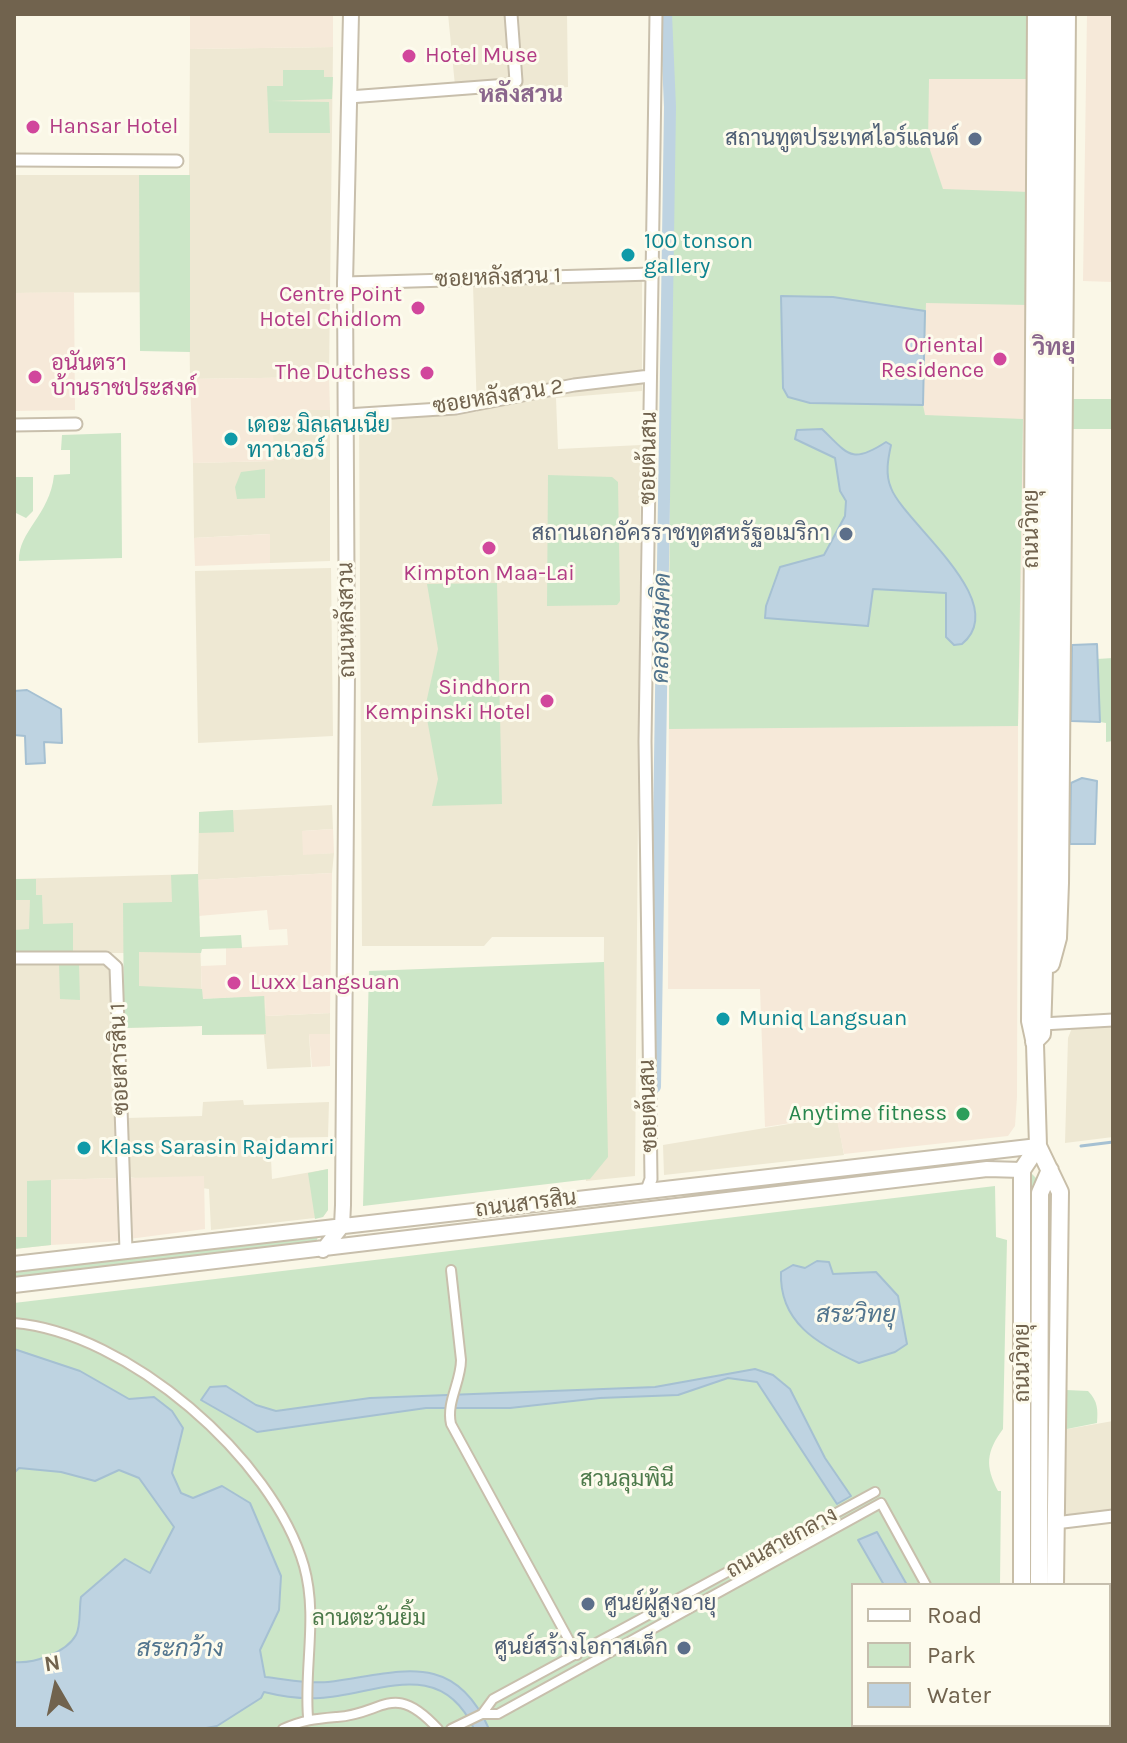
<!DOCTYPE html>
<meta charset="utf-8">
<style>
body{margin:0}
#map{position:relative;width:1127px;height:1743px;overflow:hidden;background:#faf7e7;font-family:Karla,sans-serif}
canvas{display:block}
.frame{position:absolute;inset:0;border:16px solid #71634e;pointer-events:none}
.legend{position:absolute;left:851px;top:1583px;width:260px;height:144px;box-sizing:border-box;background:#fdfbed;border:2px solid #c5bead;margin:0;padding:10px 14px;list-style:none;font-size:24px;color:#71634e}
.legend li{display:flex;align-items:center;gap:16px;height:40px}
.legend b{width:40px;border:2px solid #c5bead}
.north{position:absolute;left:16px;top:1647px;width:80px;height:80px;-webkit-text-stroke:6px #fdfbed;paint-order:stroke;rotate:351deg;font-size:22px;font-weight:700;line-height:32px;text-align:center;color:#71634e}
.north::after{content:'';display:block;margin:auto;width:28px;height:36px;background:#71634e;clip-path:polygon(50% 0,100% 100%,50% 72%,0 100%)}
</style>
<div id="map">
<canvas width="1127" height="1743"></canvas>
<div class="frame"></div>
<ul class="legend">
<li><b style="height:10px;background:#fff"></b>Road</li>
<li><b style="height:22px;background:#cce6c7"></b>Park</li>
<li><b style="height:22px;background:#bed3e1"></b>Water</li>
</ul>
<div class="north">N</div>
</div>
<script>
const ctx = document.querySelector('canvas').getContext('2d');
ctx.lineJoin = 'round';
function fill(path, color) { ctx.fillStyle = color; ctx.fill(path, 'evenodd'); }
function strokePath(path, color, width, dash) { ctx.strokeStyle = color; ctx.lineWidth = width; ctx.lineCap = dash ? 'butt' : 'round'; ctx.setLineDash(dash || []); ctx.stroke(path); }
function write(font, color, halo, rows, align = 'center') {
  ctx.font = font + ' Karla,Sarabun,sans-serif'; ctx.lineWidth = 6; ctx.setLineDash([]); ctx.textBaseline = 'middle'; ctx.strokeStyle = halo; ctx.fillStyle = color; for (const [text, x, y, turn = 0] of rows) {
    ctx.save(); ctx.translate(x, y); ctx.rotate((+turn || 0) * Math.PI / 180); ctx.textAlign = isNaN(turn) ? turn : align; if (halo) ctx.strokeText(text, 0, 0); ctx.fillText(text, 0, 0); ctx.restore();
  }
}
fill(new Path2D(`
 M448,14H567L568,87L456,96Z
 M333,47L329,377L190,379L189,292L14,293V175H189L190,49Z
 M642,281V391L556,398L558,449L641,445L635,1176L586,1181L583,1152L603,1150L604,937H492L484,946H362L359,417L477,412L473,285Z
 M304,410H330V561L270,563L269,534L194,538L193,463L273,461V429H286Z
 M331,568L333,736L198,743L195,571Z
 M332,805L333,829L303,831V854L334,853L332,873L198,880L202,999L265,996L266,1016L330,1013V1034H309L311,1067L267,1069L264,1035H202V1026L124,1028L125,953H14V879L198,874L199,812Z
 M14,964H103L112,969L119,1178L51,1180V1245L14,1249Z
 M1113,1026V1137L1065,1143L1068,1038L1072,1028Z
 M243,1100L244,1105L329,1102L328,1137L270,1138L272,1179L328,1169V1210L323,1217L211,1230L209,1189L128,1177L127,1118L202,1116L203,1102Z
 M837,1116L844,1155L664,1175L663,1145Z
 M1113,1421V1511L1065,1518L1062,1430Z`), '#eee8d3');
fill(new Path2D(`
 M190,14H333V47L190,49Z
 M671,14H1029L1028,305L1018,726L1017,1097L1015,1126L1008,1136L844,1154L836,1116L765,1127L760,989H668Z
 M1087,14H1113V282L1083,281Z
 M74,292L75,410L14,411V293Z
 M329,377L330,410H304L286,429H273L274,461L193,463L190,379Z
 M270,534V563L195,566L194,538Z
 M333,829L334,853L303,855L302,831Z
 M332,873L330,1013L266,1016L265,996L202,999L201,966L226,965V948L288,945L287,929L269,930L267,910L199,916L198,880Z
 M309,1034H330V1066L312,1067Z
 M204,1176L205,1229L129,1239L128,1178Z
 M119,1178L121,1241L51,1245V1180Z`), '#f6e9d9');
fill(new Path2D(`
 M671,14H1029L1028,79H929L928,144L943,189L1030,192L1028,305L926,303L923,405L925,415L1023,419L1018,726L669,729Z
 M283,70H324V77H333L332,99L271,101L329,102L330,133H269L267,86H283Z
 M139,175H190V352L140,351Z
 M1073,399H1113V429H1073Z
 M121,433L122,558L19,561C18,531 50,515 54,475L70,474V450H61L62,435Z
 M15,449L16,477H33V511L26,518L14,512Z
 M265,469V498L237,499L235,487L241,472Z
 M548,475L612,477L618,482L620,601L617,605L547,606Z
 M497,583L502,804L432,806L438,779L425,708L438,649L427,584Z
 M1113,658V741L1106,742V723L1100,722L1097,659Z
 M233,810L234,832L199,833V812Z
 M198,874L200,937L241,935L242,948L202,949L201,953L139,952V986L202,989L203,999L264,996L266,1034L202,1035V1026L124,1028L123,903L172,902L171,875Z
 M14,879H36V895H42L43,924L73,923V953H14V930L29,929L30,900H14Z
 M604,962L608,1157L590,1179L363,1206L369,971Z
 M59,963L79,964L80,1000L60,999Z
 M328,1169V1210L323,1217L315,1219L308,1173Z
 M1032,1174L1036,1178L1035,1585H1029Z
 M51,1180V1245L14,1249V1237H27V1181Z
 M995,1186L996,1237L1007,1240L1003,1429C986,1452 985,1466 998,1491H1001L1000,1585H853V1725H999V1729H14V1303Z
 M1050,1189L1051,1427L1048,1428V1191Z
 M318,1237L316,1242L14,1277V1269Z
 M1066,1390L1088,1391C1098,1401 1098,1410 1097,1423L1062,1430Z`), '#cce6c7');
const water = new Path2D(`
 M781,296L833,297L925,311L923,405L810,403L788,397L783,388Z
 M822,429C848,454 851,465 886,442L891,445C888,459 885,474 891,488C904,523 1013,602 962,644L954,645L946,637V593L873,589L868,626L765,618L766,606L780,567L824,555L845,516L846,501L840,491L835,458L795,439L797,430Z
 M1097,644L1100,722L1071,721L1072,645Z
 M27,690L61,709L62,743L44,742L45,763L26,764L25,736L14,735V691Z
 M1082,778L1097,781L1095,844H1070L1071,783Z
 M817,1261L829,1262L833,1274L876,1272L898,1296L907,1344L895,1352L859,1363C817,1344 779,1322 781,1272L793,1265L805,1268Z
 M14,1349L80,1371L129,1399L154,1397L172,1411L183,1428L172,1473L181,1493L193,1498L222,1486L250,1503L281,1576L279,1610L260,1650L265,1677C285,1679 308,1684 328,1682C396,1674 453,1647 489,1729H474C440,1655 376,1695 320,1698C303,1699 280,1696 264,1692L261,1698L217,1726L201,1729H14V1662C33,1664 66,1653 76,1635C81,1626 79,1608 81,1597L125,1559L150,1573L174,1527L139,1478L119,1470L95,1481L61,1472L19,1468L14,1473Z
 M755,1369L773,1375L790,1389L825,1458L851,1496L837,1504L757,1382L728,1378L678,1395L600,1398L510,1408H426L257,1432L201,1400L210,1387L226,1386L256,1405L276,1411L370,1398L655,1387Z
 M877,1532L907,1585H884L858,1540Z`);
fill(water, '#bed3e1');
strokePath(water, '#a5c0d2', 2);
strokePath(new Path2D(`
 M1081,1146L1113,1142`), '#a5c0d2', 3);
strokePath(new Path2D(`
 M655,1087L670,107L666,14`), '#bed3e1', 12);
const pedestrian = new Path2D(`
 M451,1270L461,1360C461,1382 446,1402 451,1424L577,1655
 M14,1323C127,1332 273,1458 304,1566C318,1616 304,1667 308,1717
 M482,1714L493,1699L875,1492
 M974,1725V1729
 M283,1729C303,1720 315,1719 337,1717C384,1714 393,1680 438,1729
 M451,1729L482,1714H498L881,1503L926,1585`);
const minor = new Path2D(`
 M349,97L508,85L516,81L511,14
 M14,160L177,161
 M345,283L652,274
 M346,415L456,408L574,385L650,376
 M14,425L76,424
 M14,958H106L116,967L126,1250
 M1042,1024L1113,1020
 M647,1190L651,1179L645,741L656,14
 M1055,1523L1113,1516`);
const tertiary = new Path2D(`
 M323,1250L342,1226L343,1205L347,674L345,283L351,14
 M14,1264L1038,1146
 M14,1285L987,1169L1022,1170`);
const secondary = new Path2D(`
 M1036,14L1030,1021L1035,1044L1038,1146L1060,1192L1055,1585
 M1051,964L1058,938L1060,883L1067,14
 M1034,1042L1042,1034L1045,938L1052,14
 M1022,1585V1170L1038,1146
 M1039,1585L1040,1193L1050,1170
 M1020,1729V1725
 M1037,1729V1725
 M1053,1729V1725`);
strokePath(pedestrian, '#c8bfac', 12);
strokePath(minor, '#c8bfac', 15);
strokePath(tertiary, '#c8bfac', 18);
strokePath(secondary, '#c8bea8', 20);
strokePath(pedestrian, '#fff', 8);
strokePath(minor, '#fff', 11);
strokePath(tertiary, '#fff', 14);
strokePath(secondary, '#fff', 16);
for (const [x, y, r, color] of [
 [409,56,8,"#d1479c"],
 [33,127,8,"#d1479c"],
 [975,139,8,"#5c6f8a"],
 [628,255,8,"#0f9aa8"],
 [418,308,8,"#d1479c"],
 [1000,359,8,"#d1479c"],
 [427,373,8,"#d1479c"],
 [35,377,8,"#d1479c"],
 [231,439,8,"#0f9aa8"],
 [846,534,8,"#5c6f8a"],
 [489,548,8,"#d1479c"],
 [547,701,8,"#d1479c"],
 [234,983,8,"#d1479c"],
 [723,1019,8,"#0f9aa8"],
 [963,1114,8,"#2e9e5b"],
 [84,1148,8,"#0f9aa8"],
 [588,1604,8,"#5c6f8a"],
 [684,1648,8,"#5c6f8a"]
]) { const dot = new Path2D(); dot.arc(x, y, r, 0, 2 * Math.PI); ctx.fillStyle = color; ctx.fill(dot); strokePath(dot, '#fdfbed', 3); }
write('22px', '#b23c85', '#fdfbed', [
 ["Hotel Muse",425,56],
 ["Hansar Hotel",49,127],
 ["Centre Point",402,295,"right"],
 ["Hotel Chidlom",402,320,"right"],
 ["Oriental",984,346,"right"],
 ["Residence",984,371,"right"],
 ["อนันตรา",51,364],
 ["บ้านราชประสงค์",51,389],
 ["The Dutchess",411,373,"right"],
 ["Kimpton Maa-Lai",489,574,"center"],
 ["Sindhorn",531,688,"right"],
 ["Kempinski Hotel",531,713,"right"],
 ["Luxx Langsuan",250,983]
], 'left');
write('22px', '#4e5e75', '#fdfbed', [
 ["สถานทูตประเทศไอร์แลนด์",959,139],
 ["สถานเอกอัครราชทูตสหรัฐอเมริกา",830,534],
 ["ศูนย์ผู้สูงอายุ",604,1604,"left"],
 ["ศูนย์สร้างโอกาสเด็ก",668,1648]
], 'right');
write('22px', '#0d838f', '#fdfbed', [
 ["100 tonson",644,242],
 ["gallery",644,267],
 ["เดอะ มิลเลนเนีย",247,426],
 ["ทาวเวอร์",247,451],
 ["Muniq Langsuan",739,1019],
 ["Klass Sarasin Rajdamri",100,1148]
], 'left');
write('22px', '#71634e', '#fdfbed', [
 ["ซอยหลังสวน 1",498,278,-2],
 ["ซอยหลังสวน 2",498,397,-9],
 ["ซอยต้นสน",649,458,-89],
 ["ถนนวิทยุ",1032,529,-90],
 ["ถนนหลังสวน",347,620,-91],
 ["ซอยสารสิน 1",120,1059,-92],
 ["ซอยต้นสน",649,1106,-92],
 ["ถนนสารสิน",526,1204,-7],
 ["ถนนวิทยุ",1023,1363,-90],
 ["ถนนสายกลาง",782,1543,-29]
]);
write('22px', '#27864d', '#fdfbed', [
 ["Anytime fitness",947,1114]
], 'right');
write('22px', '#4d7a4b', '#fdfbed', [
 ["สวนลุมพินี",627,1480],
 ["ลานตะวันยิ้ม",369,1619]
]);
write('bold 24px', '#8a668c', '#fdfbed', [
 ["หลังสวน",521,95],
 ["วิทยุ",1054,348]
]);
write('italic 24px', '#52758e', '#fdfbed', [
 ["คลองสมคิด",662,628,-89],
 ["สระวิทยุ",856,1315],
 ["สระกว้าง",180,1649]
]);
</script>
